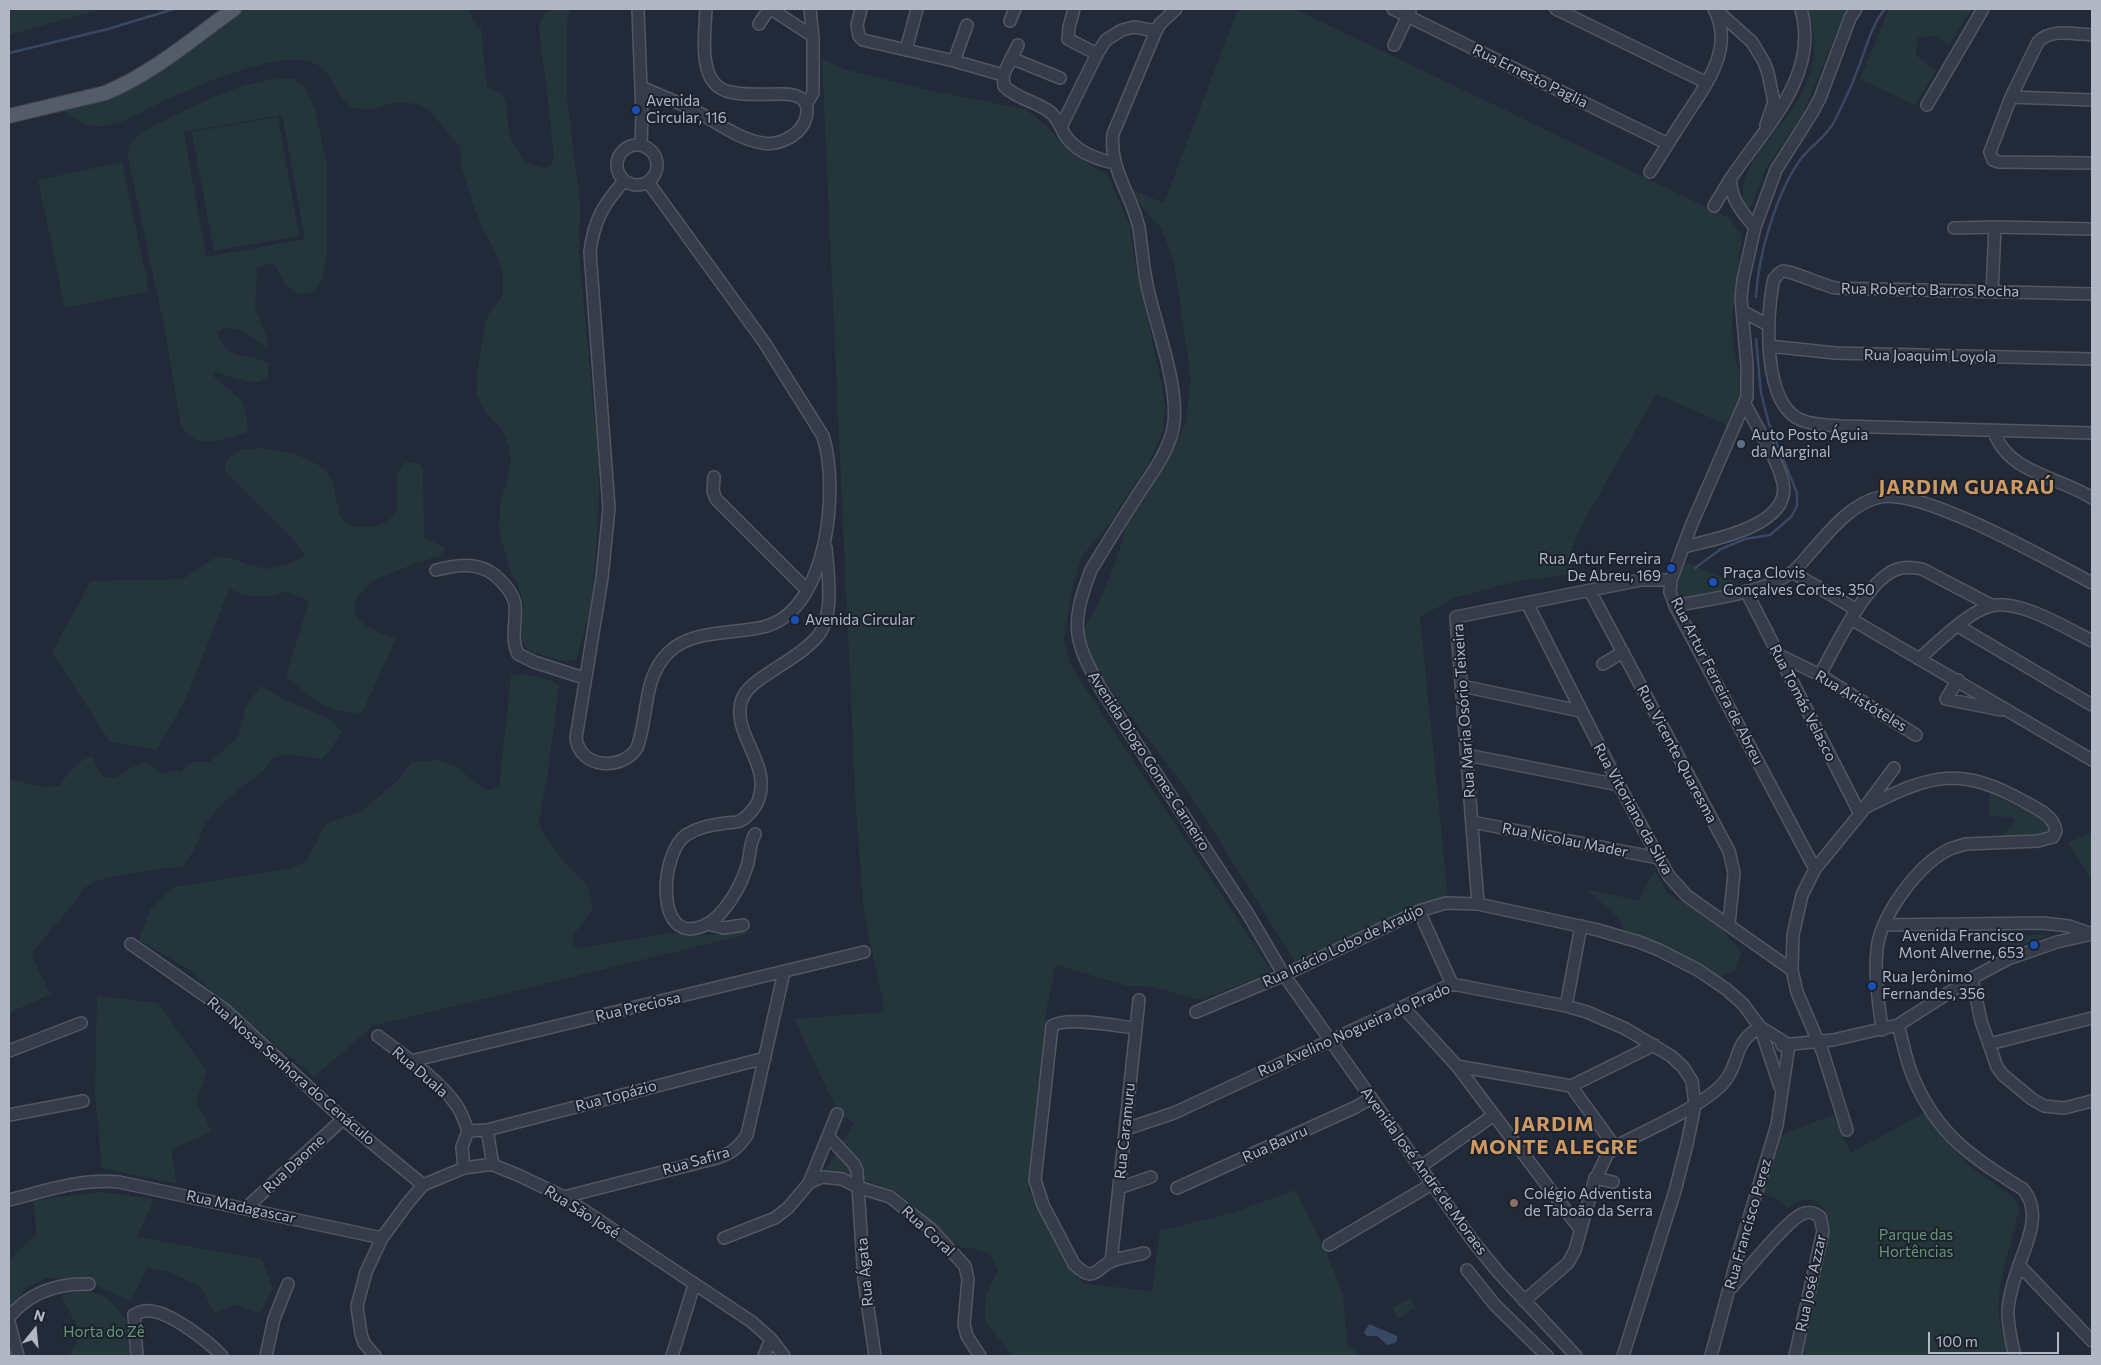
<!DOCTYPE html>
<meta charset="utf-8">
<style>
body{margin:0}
#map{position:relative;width:2101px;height:1365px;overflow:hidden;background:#222a39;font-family:Commissioner,sans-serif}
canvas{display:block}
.frame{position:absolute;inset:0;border:10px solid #b1b7c5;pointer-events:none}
.north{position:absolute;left:10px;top:1305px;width:50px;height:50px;-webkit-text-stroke:4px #1b222e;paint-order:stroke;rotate:17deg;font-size:14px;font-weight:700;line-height:20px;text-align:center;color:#b1b7c5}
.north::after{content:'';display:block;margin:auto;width:18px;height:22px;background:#b1b7c5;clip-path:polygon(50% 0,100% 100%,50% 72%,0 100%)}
.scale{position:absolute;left:1928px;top:1332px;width:131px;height:22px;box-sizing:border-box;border:2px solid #b1b7c5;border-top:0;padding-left:6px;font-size:15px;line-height:18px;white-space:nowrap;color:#b1b7c5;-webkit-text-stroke:4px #1b222e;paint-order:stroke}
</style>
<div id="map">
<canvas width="2101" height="1365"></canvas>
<div class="frame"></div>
<div class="north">N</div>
<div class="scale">100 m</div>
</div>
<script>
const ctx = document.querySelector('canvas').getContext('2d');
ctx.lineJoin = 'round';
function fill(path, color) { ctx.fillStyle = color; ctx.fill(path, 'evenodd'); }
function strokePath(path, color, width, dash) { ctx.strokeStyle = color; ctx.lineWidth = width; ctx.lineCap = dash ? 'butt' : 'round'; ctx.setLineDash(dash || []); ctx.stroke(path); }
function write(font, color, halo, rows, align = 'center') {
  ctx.font = font + ' Commissioner,sans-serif'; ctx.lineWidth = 4; ctx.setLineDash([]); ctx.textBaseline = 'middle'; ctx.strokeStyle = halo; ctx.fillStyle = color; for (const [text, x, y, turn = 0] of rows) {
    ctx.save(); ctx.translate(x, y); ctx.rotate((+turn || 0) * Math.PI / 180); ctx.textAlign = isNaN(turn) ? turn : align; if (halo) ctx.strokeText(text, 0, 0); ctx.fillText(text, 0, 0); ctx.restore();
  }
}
fill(new Path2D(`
 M9,9H101L9,35Z
 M237,9H469L472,20L481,28L487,87L499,92L506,99L509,134L516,149L527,163L545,169L552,165L554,154L539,26L544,15L551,9H571L567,22V98L580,204L579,252L599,469L598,525L591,606L576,660L564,661L530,652L522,642L520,631L524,607L518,585L510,571L499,528L500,505L511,464L509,447L502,429L487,414L476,394L478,367L487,317L503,294V275L495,251L483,230L472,200L462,169L460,147L428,109L418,104L396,102L370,110L351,108C347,104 342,99 339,93C332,82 329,71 316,64C284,46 189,89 157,104C138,113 120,127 97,126C84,126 73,118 63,110L88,105L131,87Z
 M1238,9H1295L1729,218L1742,236L1732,319L1733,346L1742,389L1740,407L1730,426L1656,394L1579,530L1570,555L1573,574L1518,581L1456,597L1420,617L1448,899L1419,904L1405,913L1296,963L1190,794L1087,659L1083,630L1101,599L1117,558L1127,523L1176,444L1186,422L1191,378L1174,263L1162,229L1143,208L1130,189L1164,203Z
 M1809,9H1849L1836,33L1803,113L1765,170L1752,205L1750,208H1747L1743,204C1737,167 1775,135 1793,108C1801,95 1808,81 1812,66C1817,48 1813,27 1809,9Z
 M1889,9H1972L1949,45L1934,36L1918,38L1916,55L1936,71L1915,105L1860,79Z
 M822,59L844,69L932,91L1025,109L1044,124L1069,149L1093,167L1107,174L1130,227L1134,258L1160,377L1165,407L1163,431L1149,463L1104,531L1082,556L1073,585L1064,640L1071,666L1272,972L1201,1000L1149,986H1128L1056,965L1047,1006L1028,1189L1068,1266L1084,1284L1152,1291L1160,1231L1232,1213L1295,1190L1327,1254L1343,1294L1347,1345L1361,1356H1012L985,1320L986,1295L998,1270L989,1253L973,1248H961L897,1192L863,1179L824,1173L854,1123L837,1110L794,1019L885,1012L864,912L856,810Z
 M293,78L304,86L315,110L327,165V258L320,284L313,292L300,295L284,283L275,265L265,264L257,268L255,308L266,335L267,347L242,331L226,327L217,333C226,361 248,353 269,363L268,376L258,383L245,381L216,372L213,376C219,382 237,395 241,400C246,410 247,421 248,432C232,436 206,449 191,437C187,434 184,429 181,425L165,331L128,157C128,154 129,149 130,146C137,132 157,124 170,118C210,98 247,79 293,78ZM282,115L305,239L206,257L184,132Z
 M278,117L299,236L214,251L192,132Z
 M122,162L149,291L65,308L38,180Z
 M261,448C284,451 306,455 325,470C344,486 325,530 367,527C376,526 384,525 391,518C405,503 392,487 399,471C401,468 404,465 406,462L417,463L423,468L424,537L445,548L440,556L416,563L372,581L357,597L353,611C361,627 380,633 396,638L362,713C324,712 313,700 286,676L309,601L285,591C263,600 251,597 229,589L185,701L156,750L110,742L52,652L91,581L183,579L213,559L221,557L234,559L249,565L267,569L285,565L306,556L290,536L225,471L226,461L240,450Z
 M1684,562L1741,585L1680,600L1677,587Z
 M525,674L549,680L559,685L549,765L539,822L545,837L565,863L587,885L593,908L573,936V945L581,948L672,933L692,936L760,931L373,1026L314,1077L209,989L188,969L139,940L151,908L174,887L291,868L306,862L326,824L362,811L398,780L412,762L437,760L455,766L486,791L499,786L511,676Z
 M260,686L292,703L328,718L342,731L330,750L321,759L285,754L273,758L262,772L239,789L218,808L205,824L194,850L183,866L124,874L95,881L83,889L73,904L32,952C33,963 45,982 51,994L9,1013V779L43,787L59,786C67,775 78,758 93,757L97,769L104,777L116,778L131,768L146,762L163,774L174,770L180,772L192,762H210L238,737L246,707Z
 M1989,793L2038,816L2050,825L2049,831L2037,836L2003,839L2002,836L2014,824V818L1990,815Z
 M2092,832V877L2091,878L2068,843Z
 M1655,871L1667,893L1716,922L1741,952L1736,969L1721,977L1623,930L1619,918L1586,889L1640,901L1643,890Z
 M1997,935H2049L2006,951Z
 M97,996L158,1003L207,1072L196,1101L212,1132L171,1149L177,1184L102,1168L95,1094Z
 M1924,1113C1938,1131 1952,1148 1968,1164C1982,1177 2012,1191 2019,1206C2013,1246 1993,1285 2000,1326C2002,1336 2007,1346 2010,1356H1802L1801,1353L1827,1214C1817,1196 1802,1195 1788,1208L1777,1199L1763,1194L1781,1135L1833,1115L1851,1153Z
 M103,1192L154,1199L137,1237L261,1259L273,1288L260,1313L236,1305L214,1313L202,1288L169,1272L147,1268L131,1301L81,1279L46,1278L25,1289L9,1311V1260L37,1234L33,1200Z
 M87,1290L107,1298L127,1320L131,1356H69L81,1334L61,1295Z
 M1410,1298L1416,1307L1398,1319L1392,1308Z`), '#24363a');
fill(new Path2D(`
 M1369,1324L1397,1336V1340L1395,1343L1387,1345L1377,1336H1367L1364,1333Z`), '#384762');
strokePath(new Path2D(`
 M9,53L108,29L174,9
 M1756,297C1758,256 1776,194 1800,160C1810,146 1828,136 1835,120C1843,104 1851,88 1857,71C1866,50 1870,27 1885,9
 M1695,568L1721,549L1745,539L1770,535L1791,517L1797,506V493L1769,424L1761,393L1756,339`), '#384762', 2.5);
const minor = new Path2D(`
 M638,9L642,115L641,145
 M771,9L811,35L813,38V93L806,105
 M810,9L813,38
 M861,9L857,25L859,36L863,40L954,61L1003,75
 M1074,9L1069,27L1068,39L1097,54
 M1176,9L1160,24L1156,31L1113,134C1109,169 1132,195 1139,228C1142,247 1143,266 1147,285C1155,325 1183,394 1172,433C1165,457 1150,476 1137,496C1121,521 1106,545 1091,570C1070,625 1073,639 1101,689L1248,914L1284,975L1472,1240L1499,1273L1576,1356
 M1393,9L1668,144
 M1556,9L1707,83
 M1715,9L1752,42L1764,62L1768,73L1774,102L1766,125
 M1010,21L1015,9
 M759,24L769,9
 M2092,35C2075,34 2051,28 2038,42L2011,97L1990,152L1993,160L1999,162L2092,163
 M1018,45L1003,75L1004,86C1017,99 1035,101 1050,112C1058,118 1060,127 1065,135C1076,152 1096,159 1114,163
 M1394,45L1410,11
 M906,50L917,9
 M1011,58L1060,78
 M954,61L967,25
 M641,87C659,95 677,102 694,110C715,121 738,139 762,143C777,146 797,137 804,123C807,117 809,107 804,101C798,94 788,94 779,94C762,94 743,96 726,91C697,81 705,33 706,9
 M2011,97L2092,100
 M1927,105L1983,9
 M1061,127L1097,54L1106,40L1122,30L1134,27L1156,31
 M617 165a20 20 0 1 1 40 0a20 20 0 1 1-40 0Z
 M1650,172C1662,154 1673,135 1685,117C1706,85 1735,48 1714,9
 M624,181C603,205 594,220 590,252L609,508L602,578L576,738C580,769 622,771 637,748C649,715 642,678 669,652C694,628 737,635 767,626C829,607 839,486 823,436L764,342L648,182
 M1714,206L1731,178
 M1755,227C1743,214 1729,197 1731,178C1765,127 1820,76 1801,9
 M1954,228L1995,227L2092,229
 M1992,292L1995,227
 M2092,294L1836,288C1825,286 1789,270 1783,271C1779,272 1777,276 1774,279C1766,313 1762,404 1801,420C1813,425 1828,425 1840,426L2092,433
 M1742,311L1768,325
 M1769,346L1835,353L2092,359
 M1994,432C2008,473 2059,477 2092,498
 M714,477L713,491L716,499L807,590
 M1683,547C1712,540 1792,526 1783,483C1778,459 1756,426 1745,404
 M436,570C460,564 483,561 501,581C507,587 513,595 515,604C517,621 510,638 518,654L534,662L584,678
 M1792,572L1857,610
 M1590,591L1729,851L1734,873L1729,924
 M1746,591L1860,814
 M1527,603L1619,785L1669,876L1687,896L1792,970
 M1675,606C1712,598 1760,594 1791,573C1798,568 1804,560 1810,553C1828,533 1851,503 1880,497C1923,488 2050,561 2092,583
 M1851,619L2092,760
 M1958,626L2092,705
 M1779,655L1820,675L1916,735
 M1919,659C1936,644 1969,611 1991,606C2018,598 2068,629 2092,641
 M1603,664L1623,652
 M1820,675C1835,647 1866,582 1895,570C1904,566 1913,567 1922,569L1991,605
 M1958,680L1946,699L2001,710
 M1462,686L1580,711
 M1467,755L1619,785
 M1866,807C1932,774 1960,765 2027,803C2039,810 2054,816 2056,831L2053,837L2038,841L1966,844C1960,846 1954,847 1948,850C1918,865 1880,916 1877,950C1874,976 1879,1004 1882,1030
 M1472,822L1658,858
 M755,834C750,842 750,854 748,863C742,884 725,917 703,926C654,946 660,853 686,835C699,827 711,825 726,823C730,822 737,823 740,821C748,817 757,806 759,798C771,763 730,732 742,699C747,687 759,680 769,673C785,662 804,652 817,637C835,617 828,573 826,548
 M1815,869L1675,606L1670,592L1671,580L1691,526L1747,397V366L1741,298L1743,280L1755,227L1776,170L1812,113L1820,98L1850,18L1856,9
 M1478,904L1456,617L1641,580H1671
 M1419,911L1452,984
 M708,924L724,928L743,925
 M1884,925L2043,923L2069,926L2092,934
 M131,944L224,1009L343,1119L423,1185
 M1972,978L1981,1021L1997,1067L2003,1075L2032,1099L2044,1106L2064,1108L2092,1101
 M1566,1006L1581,926
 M1403,1007L1457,1066L1580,1229
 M1196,1012L1284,975L1419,911L1446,903L1478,904L1598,930L1639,942L1659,950L1698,970L1726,989L1743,1004L1760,1027L1789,1045
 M1898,1025C1903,1042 1906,1061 1913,1077C1937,1135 1972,1157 2023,1189C2042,1211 2028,1241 2019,1265L2092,1341
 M1760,1027L1780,1087
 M1135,1028C1117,1026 1065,1016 1052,1026L1035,1180L1043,1205L1074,1264C1094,1284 1095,1269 1112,1261C1122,1257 1134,1256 1144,1253
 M378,1036C403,1055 439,1079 457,1106C462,1113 465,1123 468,1131L462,1147L464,1168
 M1989,1044L2092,1018
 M1782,1045L1833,1040L1898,1025L1972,978L2008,959L2057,942L2092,934
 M9,1051L81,1023
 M411,1061L864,952
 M1457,1066L1571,1086L1654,1045
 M1571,1086L1615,1147
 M9,1115L83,1101
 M1126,1129L1174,1113L1452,984L1566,1006L1587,1012L1626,1029L1671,1056L1683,1067L1692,1081L1695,1105L1687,1144L1675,1191L1623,1356
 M487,1130L493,1165
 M1847,1130L1823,1053L1797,992L1792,970L1793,935L1802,895L1815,869L1860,814L1894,768
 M468,1131L487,1130L765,1058
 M828,1136L854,1164L857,1171L864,1280L875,1356
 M1420,1167L1494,1115
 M1595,1178L1613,1182
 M809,1183L837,1114
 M1119,1188L1151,1177
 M1177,1188L1356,1107L1371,1098
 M564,1197L717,1158C732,1153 738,1148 747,1135L784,972
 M9,1200C45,1191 81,1178 119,1182L382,1238
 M246,1208L343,1119
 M724,1238L775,1218L788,1208L809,1183L822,1177L842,1179L858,1187L890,1197L931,1229L965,1266L968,1279L964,1324L967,1336L980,1356
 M1329,1245L1432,1184
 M1111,1262L1139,1000
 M1467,1270L1495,1305L1547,1356
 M1731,1288C1745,1273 1786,1221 1802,1214C1809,1211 1814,1212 1820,1217L1823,1231L1795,1356
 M1524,1301L1568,1263L1575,1250L1594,1182L1607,1155L1615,1147C1644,1131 1705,1106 1725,1081C1741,1061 1732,1044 1760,1027
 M9,1317C30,1292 57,1283 89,1284
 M9,1322L18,1356
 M137,1356L134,1315C138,1313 143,1310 149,1311C169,1311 208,1341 222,1356
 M266,1356L274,1319L288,1284
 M375,1356L364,1343L361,1334L357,1306L366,1272L382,1238L407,1204L423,1185L464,1168L486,1165H493L518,1175L564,1197L752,1322L771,1339L784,1356
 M672,1356L694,1285
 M764,1356L771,1339
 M1711,1356L1739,1251L1777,1125L1789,1045
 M2015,1356C2005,1315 2005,1306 2019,1265`);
const major = new Path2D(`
 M9,116L105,93C152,74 193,38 234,9`);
strokePath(minor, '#515764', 14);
strokePath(major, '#3f4652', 16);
strokePath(minor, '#363c49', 11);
strokePath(major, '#545b69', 14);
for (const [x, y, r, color] of [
 [636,110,5,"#1a4fb4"],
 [1741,444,5,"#5c6f8a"],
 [1671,568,5,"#1a4fb4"],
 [1713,582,5,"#1a4fb4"],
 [795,620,5,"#1a4fb4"],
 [2034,945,5,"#1a4fb4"],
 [1872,986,5,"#1a4fb4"],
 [1514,1203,5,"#8d6e63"]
]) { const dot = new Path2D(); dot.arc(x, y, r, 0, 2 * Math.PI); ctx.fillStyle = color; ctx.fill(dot); strokePath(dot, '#1b222e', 2); }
write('15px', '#b1b7c5', '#1b222e', [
 ["Rua Ernesto Paglia",1530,76,26],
 ["Rua Roberto Barros Rocha",1930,290,1],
 ["Rua Joaquim Loyola",1930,356,1],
 ["Rua Artur Ferreira de Abreu",1717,681,63],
 ["Rua Aristóteles",1861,701,31],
 ["Rua Tomás Velasco",1803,703,63],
 ["Rua Maria Osório Teixeira",1464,711,-94],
 ["Rua Vicente Quaresma",1677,754,62],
 ["Avenida Diogo Gomes Carneiro",1149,761,57],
 ["Rua Vitoriano da Silva",1633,809,61],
 ["Rua Nicolau Mader",1565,840,11],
 ["Rua Inácio Lobo de Araújo",1343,946,-25],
 ["Rua Preciosa",638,1007,-13],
 ["Rua Avelino Nogueira do Prado",1354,1030,-24],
 ["Rua Nossa Senhora do Cenáculo",291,1071,41],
 ["Rua Duala",420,1072,41],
 ["Rua Topázio",616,1096,-15],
 ["Rua Caramuru",1125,1131,-84],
 ["Rua Bauru",1275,1144,-24],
 ["Rua Safira",696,1161,-16],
 ["Rua Daome",294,1164,-43],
 ["Avenida José André de Moraes",1424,1171,54],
 ["Rua Madagascar",241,1207,12],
 ["Rua São José",582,1212,32],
 ["Rua Francisco Perez",1748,1224,-74],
 ["Rua Coral",928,1231,43],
 ["Rua Ágata",865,1272,-95],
 ["Rua José Azzar",1811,1283,-78]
]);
write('15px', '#b1b7c5', '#1b222e', [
 ["Avenida",646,101],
 ["Circular, 116",646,118],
 ["Auto Posto Águia",1751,435],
 ["da Marginal",1751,452],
 ["Rua Artur Ferreira",1661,559,"right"],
 ["De Abreu, 169",1661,576,"right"],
 ["Praça Clovis",1723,573],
 ["Gonçalves Cortes, 350",1723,590],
 ["Avenida Circular",805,620],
 ["Avenida Francisco",2024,936,"right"],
 ["Mont Alverne, 653",2024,953,"right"],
 ["Rua Jerônimo",1882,977],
 ["Fernandes, 356",1882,994],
 ["Colégio Adventista",1524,1194],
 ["de Taboão da Serra",1524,1211]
], 'left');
write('15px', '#699576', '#1b222e', [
 ["Parque das",1916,1235],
 ["Hortências",1916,1252],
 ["Horta do Zê",104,1332]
]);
ctx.letterSpacing = '1px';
write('bold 20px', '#cf9962', '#1b222e', [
 ["JARDIM GUARAÚ",1967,487],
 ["JARDIM",1554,1124],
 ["MONTE ALEGRE",1554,1147]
]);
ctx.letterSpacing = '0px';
</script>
